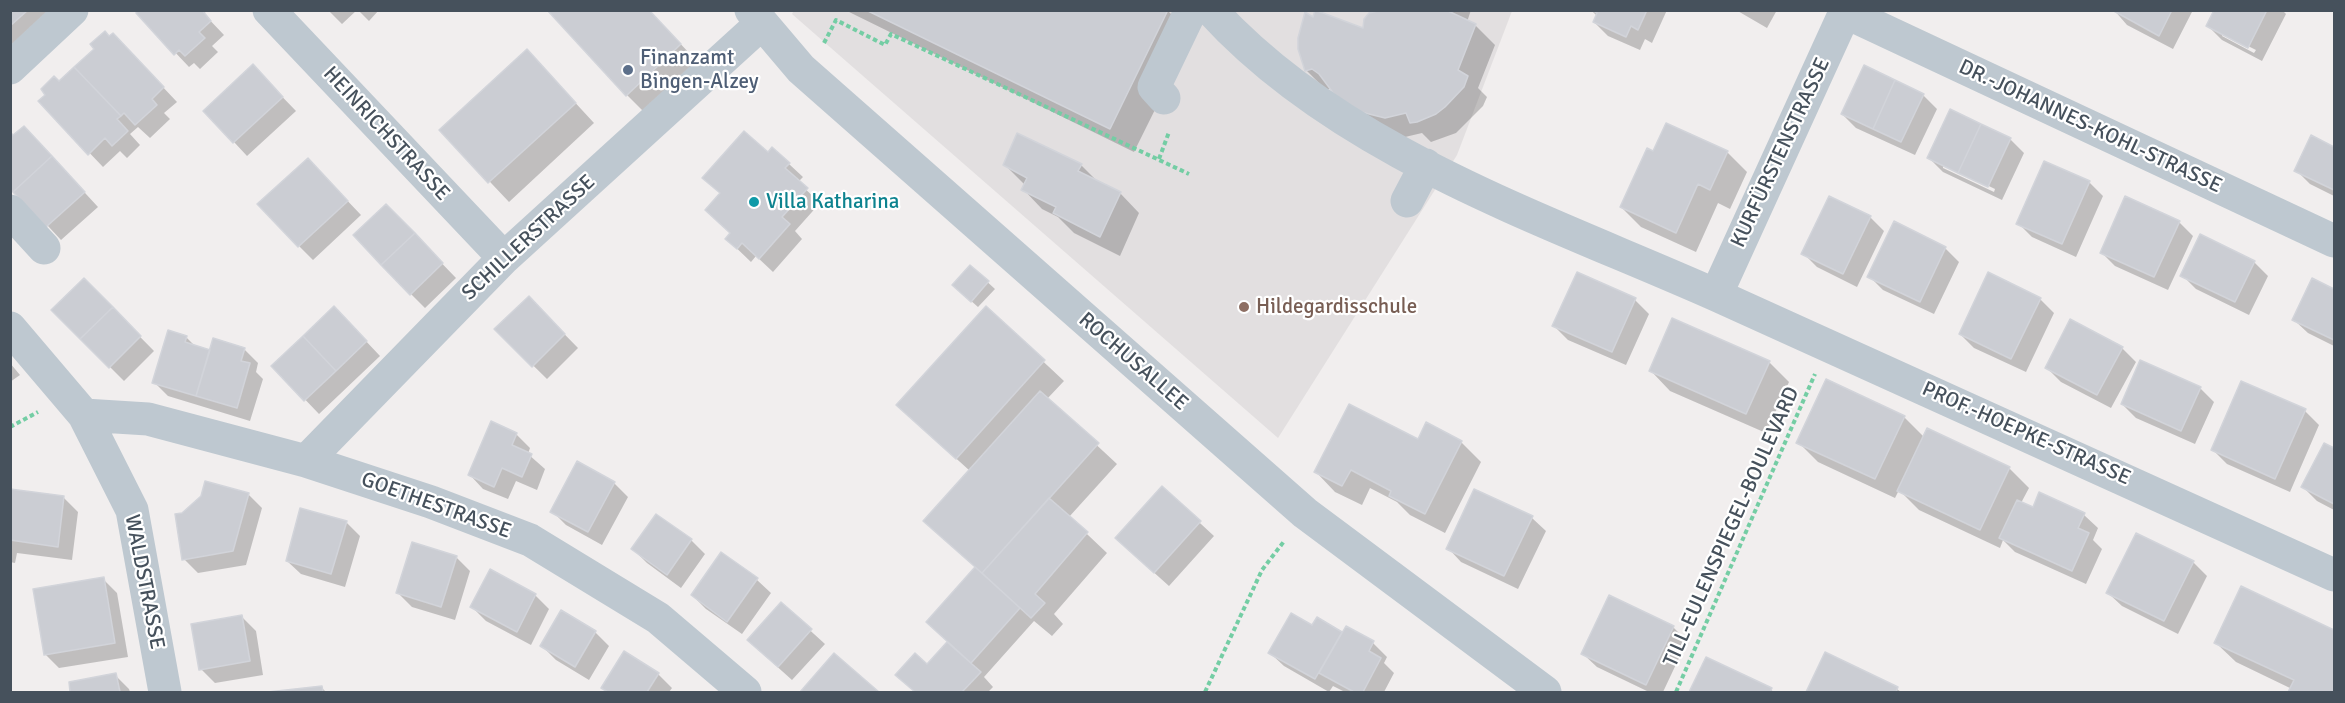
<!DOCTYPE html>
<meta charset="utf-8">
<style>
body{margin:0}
#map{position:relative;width:2345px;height:703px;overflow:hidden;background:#f1eeee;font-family:Signika,sans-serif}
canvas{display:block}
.frame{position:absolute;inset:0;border:12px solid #46515c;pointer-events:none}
</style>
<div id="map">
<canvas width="2345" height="703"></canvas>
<div class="frame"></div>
</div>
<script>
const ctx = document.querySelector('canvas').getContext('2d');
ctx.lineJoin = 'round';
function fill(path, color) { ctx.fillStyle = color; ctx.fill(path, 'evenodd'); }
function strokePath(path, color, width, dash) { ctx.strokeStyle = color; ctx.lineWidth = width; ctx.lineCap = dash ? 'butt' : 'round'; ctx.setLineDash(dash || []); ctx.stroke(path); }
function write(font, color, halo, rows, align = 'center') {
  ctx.font = font + ' Signika,sans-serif'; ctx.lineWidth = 4.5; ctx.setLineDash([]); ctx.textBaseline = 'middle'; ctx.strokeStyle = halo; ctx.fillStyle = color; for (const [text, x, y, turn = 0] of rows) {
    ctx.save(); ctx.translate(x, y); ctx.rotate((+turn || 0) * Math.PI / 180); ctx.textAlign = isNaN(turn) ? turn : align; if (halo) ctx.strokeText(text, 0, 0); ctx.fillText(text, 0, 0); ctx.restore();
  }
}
fill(new Path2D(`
 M794,10L1512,11L1457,155L1278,438L792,14Z`), '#e2dfe0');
fill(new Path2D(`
 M10,10H56L10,52Z
 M140,10H207L204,14L224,35L212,46L218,52L200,69L194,63L189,67L138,13Z
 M328,10H357L342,24Z
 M358,10H379L369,21Z
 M649,10L704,69L650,118L627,95Z
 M845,10H1167L1192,35L1134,152Z
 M1384,10H1471L1467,22L1475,25L1495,45L1478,88L1487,97L1483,106L1456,133L1431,142L1422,133L1405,137L1382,131L1332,88L1326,90L1306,70L1313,19L1364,30Z
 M1591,10H1667L1652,43L1645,39L1640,50L1608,36L1594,22L1597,16Z
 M1736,10H1777L1767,28Z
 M2114,10H2193L2173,49L2127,25Z
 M2216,10H2282L2286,14L2262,61L2222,40L2208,26ZM2222,33L2256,50L2254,53L2222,36Z
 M127,49L177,102L164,113L170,119L150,138L138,127L130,134L140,145L127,158L120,151L103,167L40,101L59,83Z
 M546,71L594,123L509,202L441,130Z
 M266,80L296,111L247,156L234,142Z
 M1923,95L1937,109L1915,155L1856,128L1842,114Z
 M13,137L38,142L98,207L61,240L10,185Z
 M2312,137L2334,148V196L2310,184L2296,170Z
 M2010,139L2024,153L2002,200L1943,172L1929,158ZM1943,164L1995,189L1994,192L1943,168Z
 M1727,152L1747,172L1730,209L1718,203L1696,252L1641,227L1621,207L1654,153Z
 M768,154L789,164L803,177L798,182L820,203L795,231L802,239L773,272L756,256L751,262L727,239L732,234L721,194L704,178Z
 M1005,165H1081L1099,183L1120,193L1139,213L1120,256L1074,233L1058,217L1042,209L1023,189L1025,185Z
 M322,174L361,215L313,260L299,246Z
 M2089,182L2103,196L2076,257L2032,237L2018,223Z
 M1870,217L1884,231L1857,287L1817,267L1803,253Z
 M400,220L456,278L425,308L411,294Z
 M2179,222L2193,236L2168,290L2115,266L2101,252Z
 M1945,248L1959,262L1934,314L1883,290L1869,276Z
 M2254,262L2268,276L2249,315L2196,289L2182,275Z
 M971,267L995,289L978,307L961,292Z
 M84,280L154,351L124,381L53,310Z
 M2313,280L2334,290V346L2308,333L2294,320Z
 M529,298L578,348L547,379L496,329Z
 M2040,299L2054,313L2026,372L1974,348L1960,334Z
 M1635,300L1649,314L1626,365L1568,340L1554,326Z
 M986,308L1064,381L1047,399L1117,464L1069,517L1107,553L1054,614L1063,624L1052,636L1034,621L984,677L993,687L988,692H915L897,675L927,666L949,643L976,568L925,521L970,471L918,424Z
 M348,322L380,356L319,414L273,366Z
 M186,337L196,347L211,351L244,349L258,363L256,372L263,379L250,421L168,396L154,382Z
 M2122,348L2136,362L2111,408L2061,382L2047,368Z
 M1769,362L1789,382L1766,433L1670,391L1651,371Z
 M10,363L20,375L10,382Z
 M2200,388L2214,402L2195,444L2136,418L2122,404Z
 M2305,411L2319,425L2290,492L2227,464L2213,450Z
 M1904,417L1924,437L2009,468L2029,488L2021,503L2034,509L2084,515L2098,528L2093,540L2102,549L2086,584L2015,552L2003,540L2000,548L1919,510L1899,490L1895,498L1818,462L1798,442Z
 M1427,424L1461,442L1481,462L1445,533L1410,515L1397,502L1370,488L1362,505L1335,492L1316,472L1418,441Z
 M516,434L530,448L528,454L545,469L537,490L516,481L508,499L483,489L470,475Z
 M2325,445L2334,449V510L2317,501L2303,487Z
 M614,483L628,497L602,545L566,525L552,511Z
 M1162,488L1214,536L1169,586L1131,552Z
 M10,491L64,498L78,512L72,560L17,553L15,563L10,562Z
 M248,494L262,508L246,565L198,573L184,559Z
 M1532,518L1546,531L1518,589L1461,562L1448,548Z
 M346,522L360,536L345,587L301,574L287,561Z
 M691,540L705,554L681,588L647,563L633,549Z
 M722,554L757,580L771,593L742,634L706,609L692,595Z
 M456,557L470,571L455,620L412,607L398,593Z
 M2193,562L2207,576L2178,634L2122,606L2108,593Z
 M491,571L535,595L549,609L531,645L486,621L472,607Z
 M103,579L117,593L128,657L59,668L45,654Z
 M2242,588L2334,632V692H2290L2292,689L2236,662L2216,643Z
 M781,604L825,644L792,680L763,654Z
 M242,617L256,631L263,675L215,683L201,669Z
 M1317,619L1343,634L1373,643L1387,657L1384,663L1394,673L1384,692H1345L1333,686L1329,692L1284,666L1270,653L1313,627Z
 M1673,627L1687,641L1663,692H1649L1597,667L1583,654Z
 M595,632L609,646L589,680L556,660L542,646Z
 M1826,654L1897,689L1901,692H1808Z
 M834,655L877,692H802Z
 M1707,659L1771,690L1774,692H1691Z
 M658,674L672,688L669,692H608L603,688Z
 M115,675L129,689L130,692H72L70,684Z
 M322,688L326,692H282Z`), '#0003');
const building = new Path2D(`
 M10,10H28L10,26Z
 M138,10H202L211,21L199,32L205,38L185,56L179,50L174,55L136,13Z
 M547,10H649L681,44L626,96Z
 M866,10H1168L1110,129Z
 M1315,10L1363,28L1364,19L1369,13L1382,10H1446L1476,24L1458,70L1468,76L1464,87L1445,107L1436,114L1417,122L1410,123L1406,113L1385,118L1361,112L1337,98L1319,74L1312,69L1305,71L1298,49V38L1305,12L1313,17Z
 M1592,10H1647L1638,30L1631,26L1626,37L1593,22L1597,13Z
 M2112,10H2172L2159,36Z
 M2214,10H2267L2248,48L2206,26Z
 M105,31L109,36L113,33L164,87L152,99L157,105L135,125L124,113L121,116L74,67L94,49L90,44Z
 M527,49L576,103L488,183L439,130Z
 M253,64L283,97L233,143L203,111Z
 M1864,65L1895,80L1873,129L1841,114Z
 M74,67L121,116L117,119L128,131L112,146L105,138L88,155L38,101L45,95L41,89L54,76L59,81Z
 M1895,80L1924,94L1901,142L1873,129Z
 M1950,109L1981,124L1958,173L1927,158Z
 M1666,123L1728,151L1710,190L1698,184L1676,233L1620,207L1647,148L1653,151Z
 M1981,124L2011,138L1988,187L1958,173Z
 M24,126L52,156L13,192L10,188V132L13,135Z
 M744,131L768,152L772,147L790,163L785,168L808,188L782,217L790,224L759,259L742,243L737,249L725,239L730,233L705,210L720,193L702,178Z
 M1017,133L1082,164L1078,171L1121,192L1100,237L1053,213L1056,207L1021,190L1027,178L1003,165Z
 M2311,135L2334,147V190L2294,171Z
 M52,156L85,192L46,227L13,192Z
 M308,158L348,201L298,247L257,204Z
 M2044,161L2090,181L2062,244L2016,224Z
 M1829,196L1871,216L1843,274L1801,254Z
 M2125,196L2180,221L2154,277L2100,253Z
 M386,204L415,233L381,265L353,235Z
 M1894,221L1946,247L1920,302L1867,277Z
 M415,233L443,263L410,295L381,265Z
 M2200,234L2255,261L2235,302L2180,276Z
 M970,265L989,281L971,302L952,285Z
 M1577,272L1636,298L1612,352L1552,326Z
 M1988,272L2041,298L2011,359L1959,334Z
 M84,278L113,307L80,339L51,310Z
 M2312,278L2334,289V340L2292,320Z
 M529,296L565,334L532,367L494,329Z
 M334,306L367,341L336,371L303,336Z
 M986,306L1045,360L956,459L896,405Z
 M113,307L141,336L109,368L80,339Z
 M1672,318L1770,361L1746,414L1649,371Z
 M2070,319L2123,347L2097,395L2045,368Z
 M168,330L187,336L185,342L210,350L196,396L152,383Z
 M303,336L336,371L304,401L271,366Z
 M213,338L245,348L241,361L250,363L237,408L196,396Z
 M2140,360L2201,387L2181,431L2121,404Z
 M1826,379L1905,416L1875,479L1796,443Z
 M2241,381L2306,409L2275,479L2211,450Z
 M1040,391L1099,443L982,573L923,521Z
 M1349,404L1418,439L1426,422L1462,441L1425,514L1389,496L1391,491L1351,470L1342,486L1314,472Z
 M491,421L517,433L512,445L532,454L522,477L502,468L494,487L468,475Z
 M1927,428L2010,467L1980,530L1897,491Z
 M2324,443L2334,448V504L2301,487Z
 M577,461L615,482L588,532L550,512Z
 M205,481L249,493L233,551L182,560L175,514L182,513L201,496Z
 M1162,486L1201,521L1154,573L1115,538Z
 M10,489L64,496L58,547L10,540Z
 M1474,489L1533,516L1504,576L1446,549Z
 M2039,492L2085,513L2078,528L2089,533L2072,571L1999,538L2017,500L2033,507Z
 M1049,498L1088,532L1035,594L1045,603L1031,618L982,573Z
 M300,508L347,521L331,574L286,561Z
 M656,514L692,539L667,575L631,549Z
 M2136,533L2194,561L2164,621L2106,593Z
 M412,542L457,556L441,607L396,593Z
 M721,552L758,578L727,622L691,595Z
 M975,567L1020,608L971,663L926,622Z
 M490,569L536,594L517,632L470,607Z
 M104,577L115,643L44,655L33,589Z
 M2241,586L2334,630V692H2288L2294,680L2214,643Z
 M1609,595L1674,626L1646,685L1581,654Z
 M781,602L812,629L778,667L747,640Z
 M561,610L596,631L575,667L540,646Z
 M1291,613L1312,625L1317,617L1342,632L1315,679L1268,653Z
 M242,615L250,661L199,670L191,624Z
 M1346,626L1374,641L1369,651L1381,658L1363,692H1354L1319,673Z
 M947,642L981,672L962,692H915L895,675L915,653L927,664Z
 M624,651L659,673L647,692H608L601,688Z
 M1825,652L1898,687L1896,692H1806Z
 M834,653L879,692H800Z
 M1706,657L1772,688L1770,692H1689Z
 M116,673L120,692H70L69,682Z
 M322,686L323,692H268Z`);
fill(building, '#cbcdd3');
strokePath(building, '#d2d4da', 1.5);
strokePath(new Path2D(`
 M824,43L836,20L885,45L891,34L1189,174
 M1159,159L1169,132
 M10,427L38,412
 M1205,692L1262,570L1285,540
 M1676,692L1815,374`), '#74cda4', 4, [4.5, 3]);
strokePath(new Path2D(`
 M269,10L504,258
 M751,10L801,69L1305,513L1545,692
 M1211,10C1340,152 1545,219 1716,295C1923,387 2129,481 2334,575
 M1845,12L2334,241
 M10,68L72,10
 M1164,98L1154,87L1191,10
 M1407,201L1426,165
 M10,211L44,248
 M1716,295L1846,10
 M10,328L84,415L132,510L165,692
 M84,415L148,419L306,461L431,502L530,540L658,618L745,692
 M306,461L504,258L761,24`), '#bec8d0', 33);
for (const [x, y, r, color] of [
 [628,70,6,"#5c6f8a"],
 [754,202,6,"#0f9aa8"],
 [1244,307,6,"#8d6e63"]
]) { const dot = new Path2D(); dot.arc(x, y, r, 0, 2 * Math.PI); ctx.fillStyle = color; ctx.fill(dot); strokePath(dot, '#fff', 2); }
write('21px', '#4e5e75', '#fff', [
 ["Finanzamt",640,58],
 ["Bingen-Alzey",640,82]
], 'left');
write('21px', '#46515c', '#fff', [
 ["DR.-JOHANNES-KOHL-STRASSE",2090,127,25],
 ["HEINRICHSTRASSE",386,134,47],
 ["KURFÜRSTENSTRASSE",1781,153,-65],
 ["SCHILLERSTRASSE",529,238,-43],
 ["ROCHUSALLEE",1133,362,41],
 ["PROF.-HOEPKE-STRASSE",2026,434,24],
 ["GOETHESTRASSE",436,506,20],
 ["TILL-EULENSPIEGEL-BOULEVARD",1732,527,-66],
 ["WALDSTRASSE",144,582,79]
]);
write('21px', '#0d838f', '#fff', [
 ["Villa Katharina",766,202]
], 'left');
write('21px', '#785e54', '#fff', [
 ["Hildegardisschule",1256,307]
], 'left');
</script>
